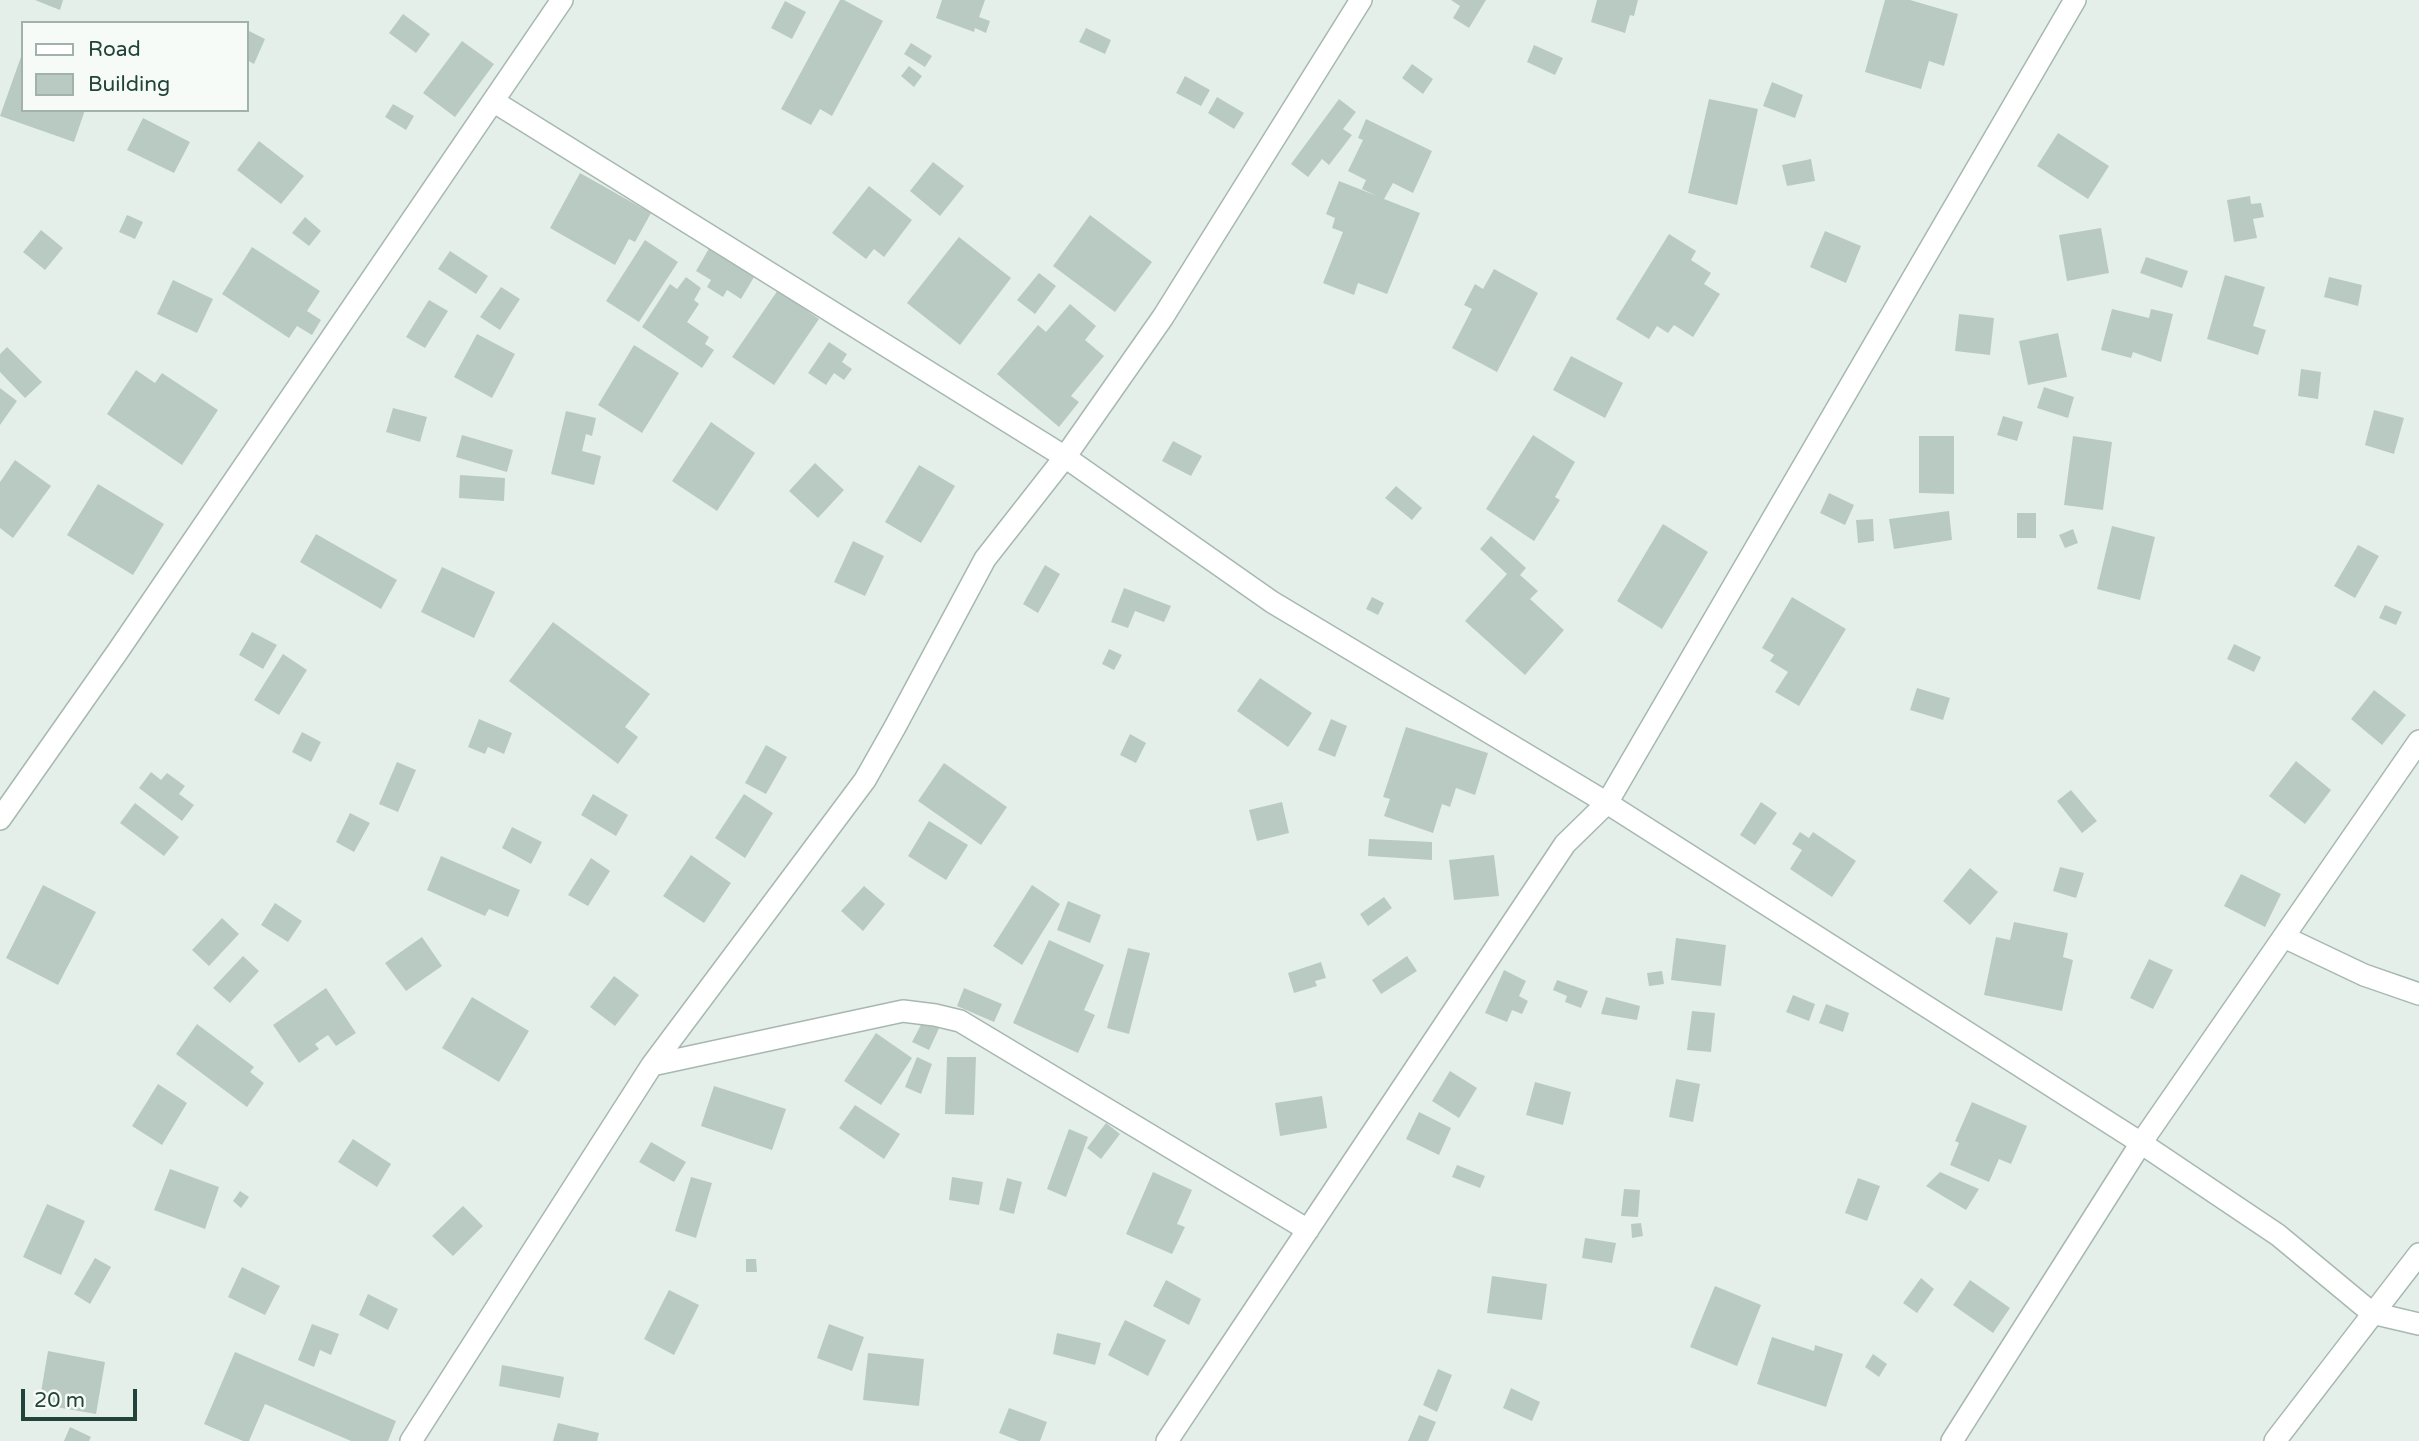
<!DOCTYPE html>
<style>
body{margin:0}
#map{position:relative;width:2419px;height:1441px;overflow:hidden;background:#e5efea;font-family:"Varela Round",sans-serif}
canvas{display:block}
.legend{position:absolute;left:21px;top:21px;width:228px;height:91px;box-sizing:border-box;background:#f6fbf8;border:2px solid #a1b1ac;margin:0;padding:9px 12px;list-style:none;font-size:21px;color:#224339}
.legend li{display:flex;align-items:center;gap:14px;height:35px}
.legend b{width:35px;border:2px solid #a1b1ac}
.scale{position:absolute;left:21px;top:1389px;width:116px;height:32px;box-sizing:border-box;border:4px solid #224339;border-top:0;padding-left:9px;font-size:21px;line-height:24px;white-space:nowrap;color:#224339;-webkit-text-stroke:5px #f6fbf8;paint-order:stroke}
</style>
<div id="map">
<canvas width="2419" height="1441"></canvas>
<ul class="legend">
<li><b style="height:9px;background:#fff"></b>Road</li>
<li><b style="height:19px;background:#b9cac3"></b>Building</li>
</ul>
<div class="scale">20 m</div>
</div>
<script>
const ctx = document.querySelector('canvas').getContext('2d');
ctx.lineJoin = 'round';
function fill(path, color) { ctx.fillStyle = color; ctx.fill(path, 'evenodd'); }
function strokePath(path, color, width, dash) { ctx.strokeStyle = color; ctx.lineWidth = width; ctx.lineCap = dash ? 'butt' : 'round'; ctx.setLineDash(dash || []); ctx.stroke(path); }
fill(new Path2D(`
 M35,0H63L60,10Z
 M840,0H844L883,21L832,116L820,109L811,125L781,109Z
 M942,0H985L979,17L990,21L986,33L975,28L974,32L936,18Z
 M1451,0H1486L1469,28L1453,18L1460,6Z
 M1597,0H1638L1634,16L1630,15L1625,33L1591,22Z
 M1885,0H1910L1958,14L1944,66L1929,61L1921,89L1865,72Z
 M785,1L806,12L792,39L771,28Z
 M403,14L430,34L416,53L389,33Z
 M1086,28L1111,40L1105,54L1079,42Z
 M247,30L265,39L254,64L247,60Z
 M462,41L494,64L455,117L423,93Z
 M911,43L932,56L925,67L904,54Z
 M1534,45L1563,58L1555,75L1527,62Z
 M22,54L23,110H85L74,142L0,116Z
 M1412,64L1433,79L1423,94L1402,78Z
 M909,66L922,76L914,87L901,76Z
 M1185,76L1210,90L1201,106L1176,93Z
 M1772,82L1803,95L1795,118L1763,106Z
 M1217,97L1244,113L1234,129L1208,113Z
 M1339,99L1356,112L1343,129L1352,135L1329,165L1322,159L1308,177L1291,164Z
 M1709,99L1758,109L1737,205L1688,193Z
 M393,104L414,116L406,130L385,117Z
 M143,118L190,142L174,173L127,150Z
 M1366,119L1432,151L1413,193L1393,183L1384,199L1420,213L1387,294L1358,283L1354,295L1323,283L1343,232L1332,228L1335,218L1326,214L1339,181L1377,196L1362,189L1366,180L1348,171L1363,140L1358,138Z
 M2058,133L2109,166L2088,199L2037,166Z
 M259,141L304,176L281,204L237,170Z
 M1811,159L1815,181L1787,186L1782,165Z
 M933,162L964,186L940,216L910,191Z
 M580,173L651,213L635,242L629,239L615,265L550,228Z
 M869,186L912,220L884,257L874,249L866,259L832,233Z
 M2250,196L2251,204L2261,203L2264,217L2253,219L2257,238L2234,242L2227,200Z
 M127,215L143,222L135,239L119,232Z
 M1090,215L1152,262L1115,312L1053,266Z
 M305,217L321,231L309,246L292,233Z
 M2101,228L2109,273L2067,281L2059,235Z
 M41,230L63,248L45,270L23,252Z
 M1825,231L1861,246L1846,283L1810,267Z
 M1669,234L1696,251L1691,260L1711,273L1704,284L1720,294L1693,337L1674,325L1668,333L1657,326L1649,339L1616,319Z
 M959,237L1011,278L960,345L907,303Z
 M645,240L678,262L639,322L606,301Z
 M711,245L757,272L741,299L727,290L723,297L707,287L711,280L696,271Z
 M252,247L320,291L307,311L321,320L312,335L297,326L289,338L222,294Z
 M450,251L488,276L476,294L438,269Z
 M2146,257L2188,271L2182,288L2140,273Z
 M1494,269L1538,293L1497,372L1452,348L1472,309L1464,305L1475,284L1483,289Z
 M1039,273L1056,286L1035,314L1017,300Z
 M2225,275L2265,287L2253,326L2266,330L2258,355L2207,339Z
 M686,277L701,288L694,300L699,304L687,322L709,337L705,344L714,350L702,368L642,327L670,284L677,289Z
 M2329,277L2362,285L2358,306L2324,297Z
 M173,280L213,299L197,333L157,314Z
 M501,287L520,299L500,330L480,317Z
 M778,290L819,319L774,385L732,357Z
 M429,300L448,311L425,348L406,337Z
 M1070,304L1096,326L1085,340L1104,356L1071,396L1079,402L1059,427L997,374L1038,325L1046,332Z
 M2112,309L2149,318L2151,309L2173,314L2161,362L2133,352L2131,358L2101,350Z
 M1959,314L1994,318L1990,355L1955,351Z
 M2058,333L2067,377L2028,385L2019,341Z
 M477,334L515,354L492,398L454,377Z
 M829,342L847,354L842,362L852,369L844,380L834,373L826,385L808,373Z
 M634,345L679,373L642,433L598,405Z
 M7,347L42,382L25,398L0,372V354Z
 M1571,356L1623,383L1605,418L1553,390Z
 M2301,369L2321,372L2318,399L2298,396Z
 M136,370L155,383L162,373L218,410L182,465L107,414Z
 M2044,387L2074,397L2068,418L2037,408Z
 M0,388L17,401L0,425Z
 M393,408L427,417L420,442L386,432Z
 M2374,410L2404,418L2394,454L2365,445Z
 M566,411L596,418L592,436L586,434L582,451L601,456L594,485L551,474Z
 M2003,416L2023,422L2017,441L1997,435Z
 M711,422L755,453L717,511L672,481Z
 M462,435L513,450L507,472L456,457Z
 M1533,435L1575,462L1555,497L1560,500L1534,541L1486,509Z
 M1919,436H1954V494L1919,493Z
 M2073,436L2112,442L2103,510L2064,505Z
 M1173,441L1202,456L1191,476L1162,461Z
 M15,460L51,486L13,538L0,528V482Z
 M815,463L844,490L818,518L789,491Z
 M919,465L955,486L921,543L885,522Z
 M460,475L505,478L504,501L459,498Z
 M98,484L164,524L133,575L67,535Z
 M1396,486L1422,508L1412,520L1385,498Z
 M1829,493L1854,505L1845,525L1820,513Z
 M1949,511L1952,540L1894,549L1889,519Z
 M2017,513H2036V538H2017Z
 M1873,519L1874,541L1858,543L1856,520Z
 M1663,524L1708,552L1662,629L1617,601Z
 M2112,526L2155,537L2140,600L2097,589Z
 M2073,529L2078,543L2065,548L2059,535Z
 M316,534L397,580L381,609L300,562Z
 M1491,536L1526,568L1520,575L1538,591L1530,599L1564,630L1525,675L1465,621L1507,574L1480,549Z
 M853,541L884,556L865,596L834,582Z
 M2358,545L2379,556L2355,598L2334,586Z
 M1045,565L1060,574L1038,613L1023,604Z
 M442,567L495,592L474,638L421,612Z
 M1124,588L1171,606L1164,622L1135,611L1128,628L1111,622Z
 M1372,597L1384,603L1378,615L1366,609Z
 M1792,597L1846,629L1799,706L1775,692L1788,672L1770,661L1774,655L1762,648Z
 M2385,605L2402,612L2396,625L2379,618Z
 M553,622L650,694L625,727L638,737L618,764L509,681Z
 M252,632L277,645L263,669L239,655Z
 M2234,644L2261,657L2254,672L2227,659Z
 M1109,649L1122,655L1114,670L1102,664Z
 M283,654L307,670L279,715L254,700Z
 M1260,678L1312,713L1288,747L1237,711Z
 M1917,688L1950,698L1943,720L1910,710Z
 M2374,690L2406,715L2382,745L2351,719Z
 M479,719L512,733L504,754L488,747L485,754L468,747Z
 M1331,719L1347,726L1335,757L1318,750Z
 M1406,727L1488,753L1475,795L1456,788L1450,807L1442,804L1433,833L1384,816L1390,799L1383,797Z
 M302,732L321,742L311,762L292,752Z
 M1130,734L1146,743L1136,763L1120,755Z
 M766,745L787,757L766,794L745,783Z
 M2296,761L2331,790L2305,824L2269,796Z
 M397,762L416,770L398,812L379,804Z
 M944,763L1007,807L981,845L918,801Z
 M151,772L161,780L167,773L185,786L179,794L194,805L182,821L139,788Z
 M2071,790L2097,821L2082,833L2057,801Z
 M593,794L628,815L616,836L581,815Z
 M744,794L773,813L745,858L715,838Z
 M1282,802L1289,833L1257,841L1249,810Z
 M1761,802L1777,813L1755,845L1740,835Z
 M135,803L179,837L164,856L120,823Z
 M350,813L370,823L354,852L336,842Z
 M929,821L968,845L946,880L908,856Z
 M512,827L542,842L531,864L502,848Z
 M1800,832L1809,838L1813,832L1856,861L1832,897L1790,869L1802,850L1792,844Z
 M1369,839L1432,842V860L1368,856Z
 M691,855L731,883L704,923L663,896Z
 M1494,855L1499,896L1454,900L1449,860Z
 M441,856L520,890L508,917L489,909L485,916L427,890Z
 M591,858L610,871L588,906L568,895Z
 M2060,867L2084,873L2076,898L2053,891Z
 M1970,868L1998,892L1970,925L1943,901Z
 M2241,874L2281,894L2265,927L2224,906Z
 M43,885L96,912L58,985L6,958Z
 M1032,885L1060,904L1022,965L993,946Z
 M864,886L885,904L863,931L841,911Z
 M1384,897L1392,908L1368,926L1360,914Z
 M1068,901L1101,915L1090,943L1057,930Z
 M275,903L302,921L288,942L261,925Z
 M222,918L239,934L209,966L192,950Z
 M2014,922L2068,933L2063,957L2073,960L2062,1011L1984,995L1996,937L2010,940Z
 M422,937L442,966L406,991L385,963Z
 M1676,938L1726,945L1721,986L1671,980Z
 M1049,940L1104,965L1084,1010L1095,1015L1078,1053L1013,1023Z
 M1128,948L1150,953L1129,1034L1107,1028Z
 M243,956L259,971L230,1003L213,988Z
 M1407,956L1417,971L1381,994L1372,980Z
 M2149,959L2173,970L2153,1009L2130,998Z
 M1321,962L1326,978L1315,981L1317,986L1294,993L1288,973Z
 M1504,970L1526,981L1519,996L1528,1001L1522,1014L1512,1010L1507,1022L1485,1013Z
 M1662,971L1664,984L1649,986L1647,973Z
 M614,976L639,995L615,1026L590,1007Z
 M1557,980L1588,991L1581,1008L1565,1002L1567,996L1553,990Z
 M326,988L356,1033L336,1046L328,1035L315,1044L319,1049L299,1063L273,1025Z
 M964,988L1002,1004L994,1022L957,1006Z
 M1793,995L1815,1004L1809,1021L1786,1012Z
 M472,997L529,1031L499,1082L442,1048Z
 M1606,997L1640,1006L1637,1020L1601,1014Z
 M1826,1004L1849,1013L1843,1032L1819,1023Z
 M1692,1011L1715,1013L1711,1052L1687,1050Z
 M925,1017L941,1024L929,1050L912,1042Z
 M197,1024L254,1067L250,1072L264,1083L247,1107L176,1054Z
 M876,1033L912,1058L881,1105L844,1081Z
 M917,1057L932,1064L921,1094L905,1087Z
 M947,1057H976L974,1115L945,1114Z
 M1450,1071L1477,1088L1459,1118L1432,1101Z
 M1676,1079L1700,1084L1693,1122L1669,1117Z
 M1535,1082L1571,1092L1563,1125L1526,1115Z
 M158,1084L187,1103L162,1145L132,1126Z
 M714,1086L786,1109L772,1150L701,1126Z
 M1322,1096L1327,1128L1280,1136L1275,1103Z
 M1972,1102L2027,1126L2011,1164L1999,1159L1989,1182L1950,1165L1959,1143L1955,1141Z
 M855,1105L900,1134L884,1159L839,1128Z
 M1419,1112L1451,1128L1439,1155L1406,1139Z
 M1106,1123L1120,1134L1101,1159L1087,1148Z
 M1069,1129L1088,1137L1066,1197L1047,1189Z
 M353,1139L391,1164L377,1187L338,1162Z
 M651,1142L686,1162L674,1182L639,1162Z
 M1457,1165L1485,1176L1480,1188L1452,1177Z
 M170,1169L219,1187L205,1229L154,1210Z
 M1153,1172L1192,1190L1177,1224L1185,1227L1172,1254L1126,1234Z
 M1940,1172L1979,1189L1966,1210L1926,1186Z
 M691,1177L712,1183L696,1238L675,1231Z
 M952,1177L983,1182L979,1205L949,1200Z
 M1007,1178L1022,1182L1014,1214L999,1210Z
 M1858,1178L1880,1186L1867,1221L1845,1213Z
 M1624,1189L1640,1190L1638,1217L1621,1216Z
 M240,1191L249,1197L241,1208L233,1201Z
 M47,1204L85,1221L61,1275L23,1257Z
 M463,1206L483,1226L453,1256L432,1236Z
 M1641,1223L1643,1236L1632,1238L1631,1224Z
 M1585,1238L1616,1243L1612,1263L1582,1258Z
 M95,1258L111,1267L90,1304L74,1294Z
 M746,1259H756L757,1272H746Z
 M242,1267L280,1286L265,1315L228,1297Z
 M1492,1276L1547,1284L1542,1320L1487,1313Z
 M1921,1278L1934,1289L1917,1313L1903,1303Z
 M1166,1280L1201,1299L1189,1325L1153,1306Z
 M1970,1280L2010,1308L1993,1333L1953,1305Z
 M1715,1286L1761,1305L1737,1366L1690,1347Z
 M669,1290L699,1305L674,1355L644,1339Z
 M368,1294L398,1309L388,1330L359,1315Z
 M1125,1320L1166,1340L1148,1376L1108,1355Z
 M312,1324L339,1334L331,1355L320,1350L314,1367L298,1360Z
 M829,1324L864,1337L852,1371L817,1358Z
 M1057,1333L1101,1343L1095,1365L1053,1354Z
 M1772,1337L1814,1351L1815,1345L1843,1354L1826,1407L1757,1384Z
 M48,1351L105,1362L96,1414L39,1404Z
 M235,1352L396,1421L388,1441H351L265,1404L249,1441H243L204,1424Z
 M868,1353L924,1359L919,1406L863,1400Z
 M1873,1354L1887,1364L1879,1377L1865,1367Z
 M502,1365L564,1377L560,1398L499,1386Z
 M1438,1369L1452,1375L1437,1412L1423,1405Z
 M1511,1388L1540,1402L1532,1421L1503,1408Z
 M1009,1408L1047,1422L1040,1441H1019L999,1433Z
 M1419,1415L1436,1422L1428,1441H1408Z
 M558,1423L599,1433L597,1441H553Z
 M70,1427L91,1437L89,1441H64Z`), '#b9cac3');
const street = new Path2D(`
 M493,101L1065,457L1272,602L1607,803L2075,0
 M0,819L118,651L562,0
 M2284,937L2364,975L2419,994
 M652,1065L903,1011L935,1015L960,1021L1308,1230
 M411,1441L652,1065L865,780L895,727L985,559L1065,457L1163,317L1361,0
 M1167,1441L1565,844L1607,803L2141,1143L2278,1235L2372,1313L2419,1324
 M1952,1441L2141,1143L2419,741
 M2275,1441L2419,1254`);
strokePath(street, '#a7b8b1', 24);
strokePath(street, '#fff', 21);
</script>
